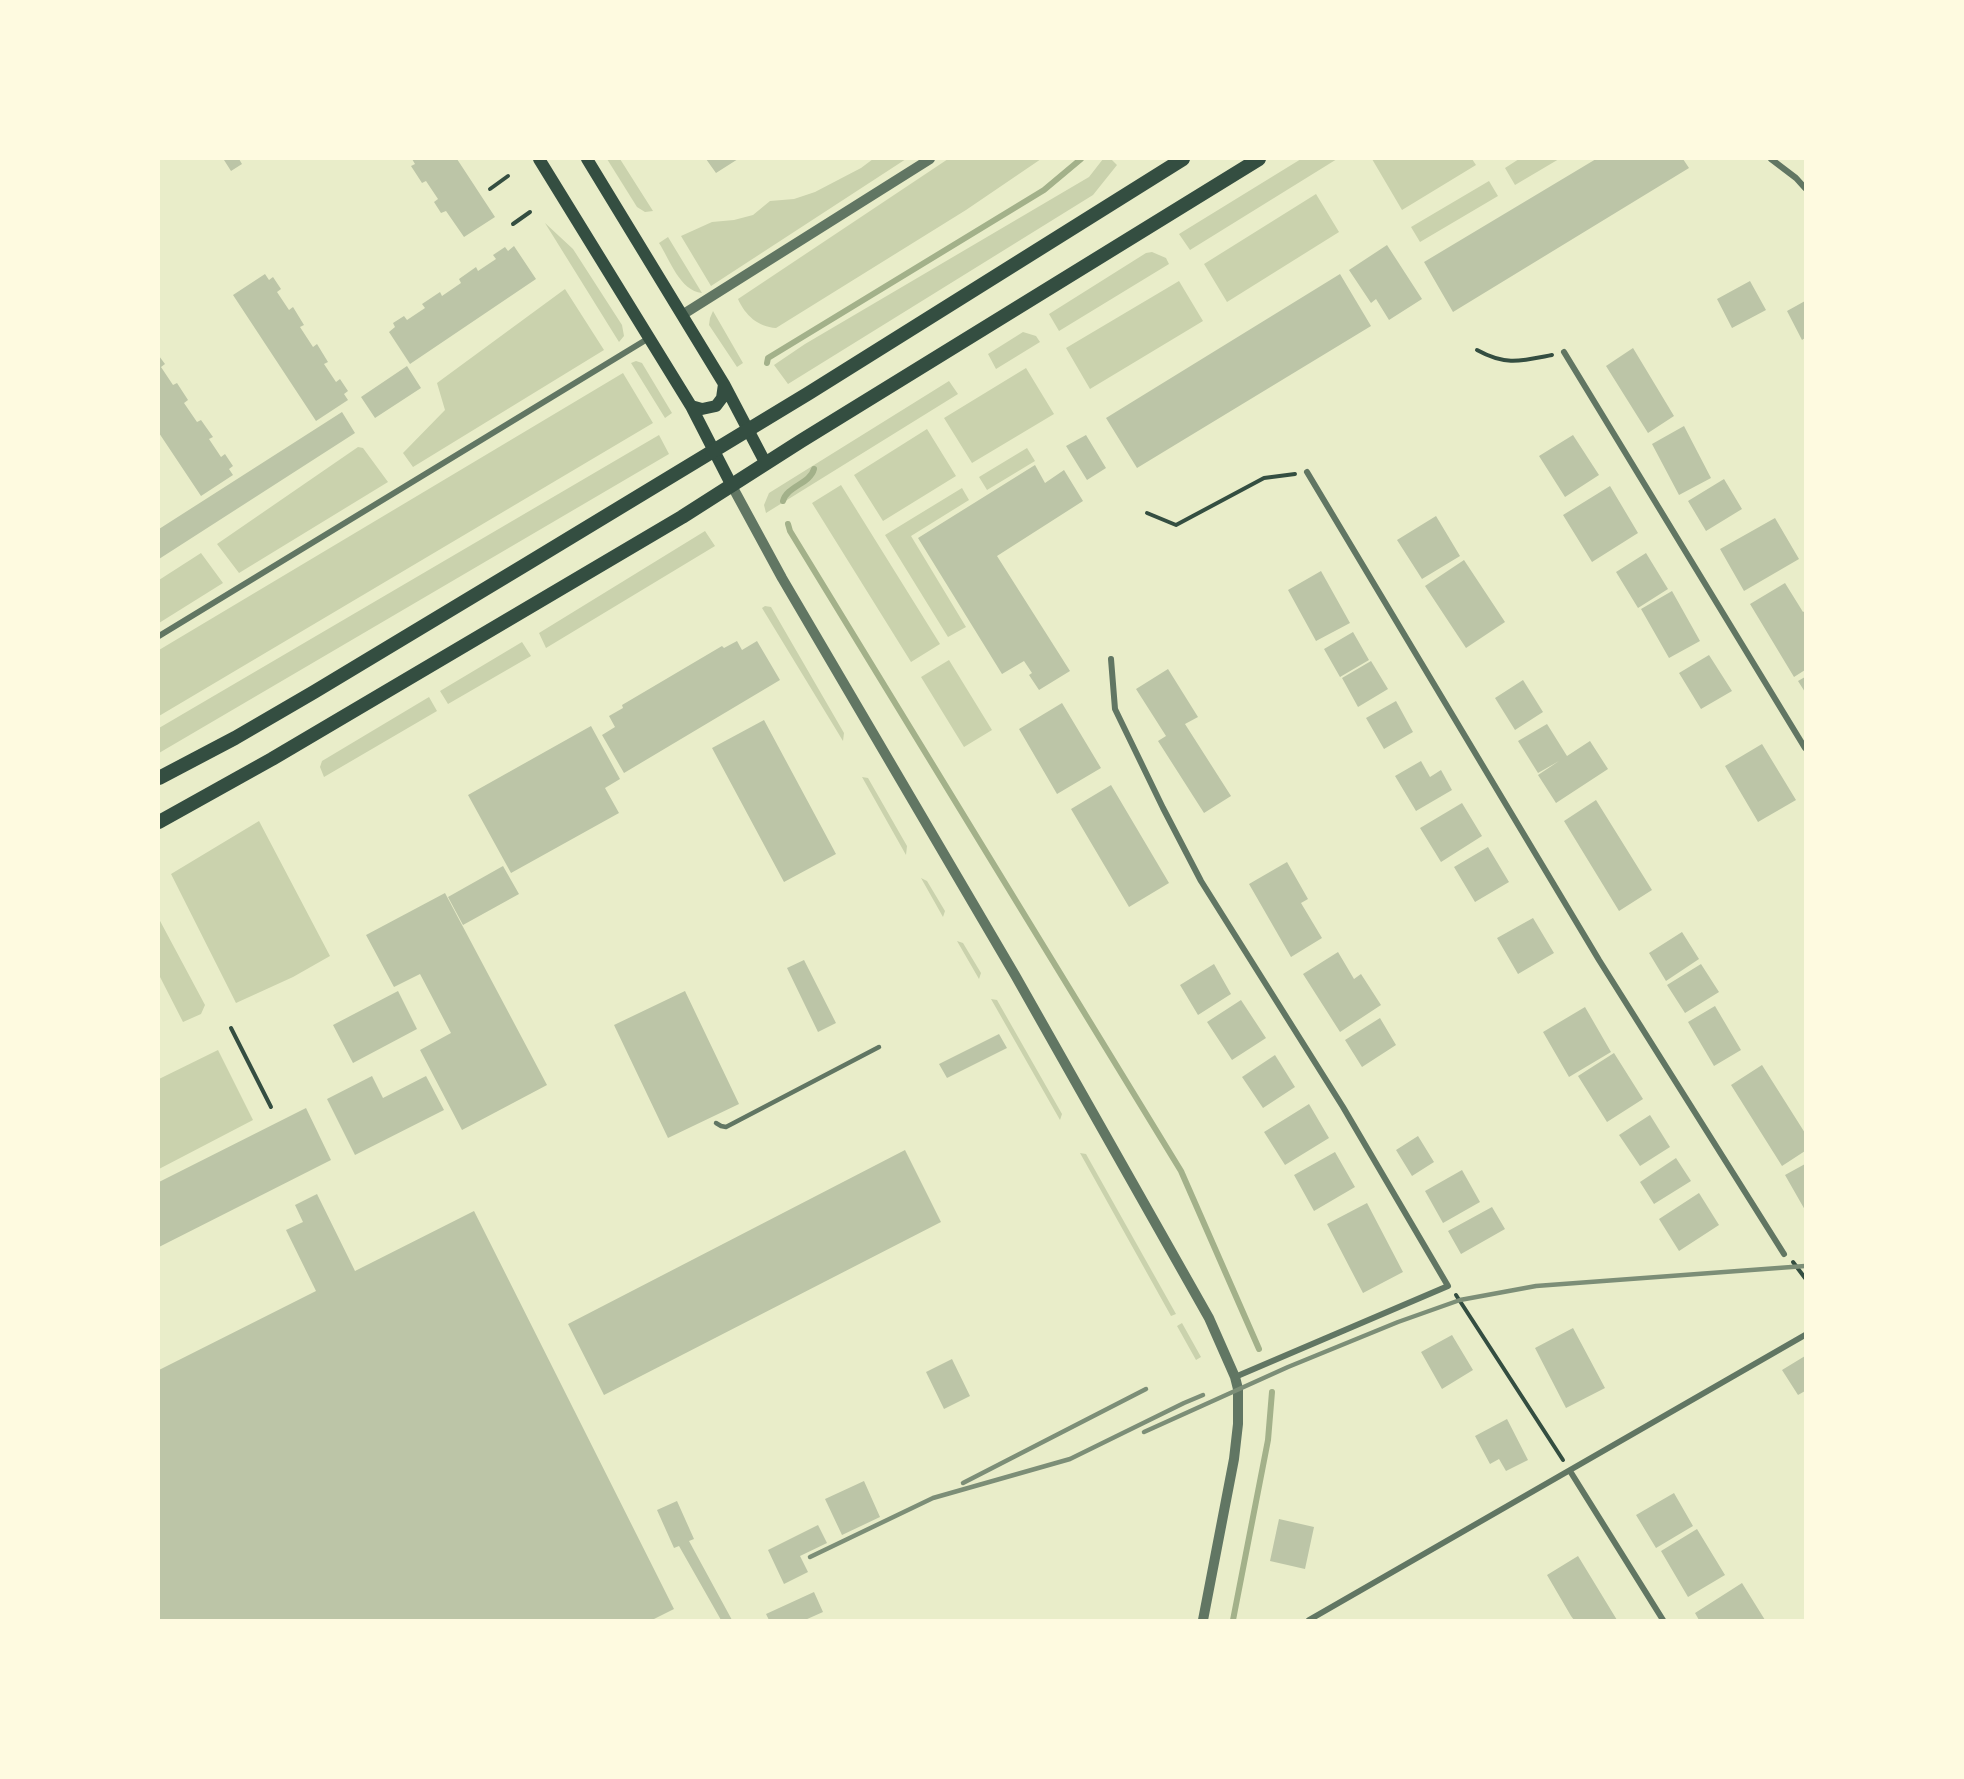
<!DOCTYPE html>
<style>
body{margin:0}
#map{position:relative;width:1964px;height:1779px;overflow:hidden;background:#e9edc9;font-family:Manrope,sans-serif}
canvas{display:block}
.frame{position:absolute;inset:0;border:160px solid #fefae0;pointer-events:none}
</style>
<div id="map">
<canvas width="1964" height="1779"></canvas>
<div class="frame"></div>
</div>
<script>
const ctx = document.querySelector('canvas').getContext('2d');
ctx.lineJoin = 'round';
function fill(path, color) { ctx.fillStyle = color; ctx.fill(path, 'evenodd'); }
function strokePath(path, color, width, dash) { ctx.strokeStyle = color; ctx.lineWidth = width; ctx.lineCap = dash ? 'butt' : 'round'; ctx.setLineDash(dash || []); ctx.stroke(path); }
fill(new Path2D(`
 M607,159H620L653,211L645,212L637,207Z
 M873,159H906L711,286L681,236L712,222L734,220L753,215L770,201L794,199L815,192L861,168Z
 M948,159H1041L966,210L776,328C758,327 745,315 738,299Z
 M1103,159H1111L1117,165L1093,195L788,384L774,365L805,344L1089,177Z
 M1301,159H1337L1190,250L1179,234Z
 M1372,159H1472L1476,165L1402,210Z
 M1519,159H1559L1515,185L1505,168Z
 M1489,181L1498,196L1420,242L1411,227Z
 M1316,194L1339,232L1227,302L1204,264Z
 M545,223L573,249L622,325L624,336L619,342Z
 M668,237L702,293C680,291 670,260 659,243Z
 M1152,252L1166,258L1169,264L1059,331L1049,314L1146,253Z
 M1179,281L1203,321L1090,389L1066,348Z
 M565,289L604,350L413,467L403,453L445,410L437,383Z
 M713,311L743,363L737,367L709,325L710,318Z
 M1023,332L1036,336L1040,342L996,369L988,354Z
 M636,361L642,363L672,413L665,418L631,363Z
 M1026,368L1054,414L972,463L944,418Z
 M623,373L653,423L159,716V650Z
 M949,381L958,394L766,513L764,505L769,493Z
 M927,429L956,476L883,521L854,475Z
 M659,435L669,454L159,753V728Z
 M358,447L363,448L388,482L239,573L217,544Z
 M1027,448L1035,461L987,490L979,477Z
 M841,485L940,644L911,662L812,503Z
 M962,488L969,500L911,536L966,627L948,637L885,535Z
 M705,531L715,546L546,648L539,633Z
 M201,553L223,583L159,623V580Z
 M765,606L771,607L844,733L843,741L762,608Z
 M522,642L531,656L448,704L440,691Z
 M949,660L992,730L964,747L921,677Z
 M429,697L437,711L324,777L320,767L322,761Z
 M862,777L868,778L907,846L906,855Z
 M259,821L330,956L293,977L236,1003L171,874Z
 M921,878L927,881L945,911L943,917Z
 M159,919L205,1005L201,1014L183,1022L159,975Z
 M957,941L963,943L981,973L979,979Z
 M991,999L997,1000L1062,1114L1060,1120Z
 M218,1050L253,1120L159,1169V1079Z
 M1080,1153L1086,1154L1176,1314L1171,1316Z
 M1182,1323L1201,1357L1196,1360L1177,1326Z`), '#cad2ad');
strokePath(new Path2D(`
 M767,363L768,358L1044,190L1081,159
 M783,501C787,486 810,484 814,469
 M788,524L790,531L1181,1171L1259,1349
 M1233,1620L1268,1440L1272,1392`), '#a3b18a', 6);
fill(new Path2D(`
 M226,159H239L242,164L231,171L224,160Z
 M412,159H457L495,217L464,237L446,211L441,213L434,202L438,199L426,181L422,183L411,166L415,164Z
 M706,159H738L716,173Z
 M1596,159H1683L1689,168L1453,312L1424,262Z
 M1387,245L1422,299L1389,320L1376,299L1371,303L1349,270Z
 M514,246L536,279L410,364L389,332L395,327L393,323L404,316L407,320L425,308L422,304L440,292L442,296L461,283L459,279L476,267L478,271L496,259L493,255L505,247L508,251Z
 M265,274L269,280L273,277L281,289L277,292L289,310L293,307L304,325L300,327L313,347L317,344L328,362L324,364L336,382L340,379L348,391L344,394L348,400L316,421L233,295Z
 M1340,274L1371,326L1137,468L1106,418Z
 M1750,281L1766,310L1732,328L1717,299Z
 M1805,301V338L1802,340L1787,311Z
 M1633,348L1674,416L1648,433L1606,366Z
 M159,356L165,364L161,367L173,385L177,383L188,400L184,403L197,422L201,420L213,437L209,439L221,457L225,454L233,466L229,469L233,475L201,496L159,433Z
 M407,366L421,388L375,418L361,397Z
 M342,412L355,433L159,559V529Z
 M1684,426L1711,478L1679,495L1652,444Z
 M1086,435L1106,468L1087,480L1066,446Z
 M1573,435L1599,475L1565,497L1539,456Z
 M1035,465L1045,483L1064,470L1083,501L997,556L1070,671L1039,690L1029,675L1032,673L1024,661L1002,674L918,538Z
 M1724,479L1742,509L1706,531L1688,501Z
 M1610,486L1638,533L1592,562L1563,515Z
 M1436,516L1460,556L1422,579L1397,540Z
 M1775,518L1799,559L1744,591L1720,549Z
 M1646,553L1668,589L1638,608L1616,572Z
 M1464,560L1505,622L1466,648L1425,586Z
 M1321,571L1350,623L1316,641L1288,590Z
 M1785,583L1803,612L1805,611V670L1794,677L1750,604Z
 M1672,591L1700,641L1669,658L1641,609Z
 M1353,632L1369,660L1340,677L1324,649Z
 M737,641L742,650L757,641L780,680L624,773L602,735L615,727L609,716L623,708L622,705L722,646L724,648Z
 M1709,655L1732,691L1701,709L1679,673Z
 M1371,661L1388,689L1358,707L1342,678Z
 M1168,669L1198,717L1185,724L1231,796L1204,813L1158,741L1166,736L1136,689Z
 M1805,677V692L1798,681Z
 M1523,680L1543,712L1515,730L1495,698Z
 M1396,701L1413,732L1384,749L1366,718Z
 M1062,703L1101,768L1057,794L1019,729Z
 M764,720L836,854L784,882L712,748Z
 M1547,724L1567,756L1590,741L1608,769L1556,803L1538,775L1559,761L1538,773L1518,741Z
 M591,726L620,779L605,788L619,813L511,873L468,795Z
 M1762,744L1796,800L1758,822L1725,766Z
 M1421,761L1430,777L1441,770L1452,790L1416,811L1395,776Z
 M1111,785L1169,883L1129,907L1071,809Z
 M1596,800L1652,890L1619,911L1564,821Z
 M1462,803L1482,836L1441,862L1420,828Z
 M1488,847L1509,882L1475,902L1454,867Z
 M1287,862L1308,899L1301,903L1322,938L1291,957L1249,884Z
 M503,866L519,894L463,925L448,897Z
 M445,893L547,1085L462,1130L420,1050L451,1033L420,974L394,987L366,935Z
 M1533,918L1554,953L1518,974L1497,938Z
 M1682,932L1699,959L1666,981L1649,953Z
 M1338,952L1354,979L1361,974L1381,1005L1340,1032L1303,974Z
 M804,960L836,1023L818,1032L787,968Z
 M1214,964L1231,994L1198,1015L1180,985Z
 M1701,964L1719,992L1685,1013L1667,985Z
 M398,991L417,1029L353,1063L333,1025Z
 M685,991L739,1104L668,1138L614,1025Z
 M1241,1000L1266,1038L1232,1060L1207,1022Z
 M1715,1006L1741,1050L1714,1066L1688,1022Z
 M1585,1007L1611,1052L1569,1077L1543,1032Z
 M1380,1018L1396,1045L1362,1067L1345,1040Z
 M999,1034L1007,1048L947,1078L939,1064Z
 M1614,1053L1643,1099L1607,1122L1578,1076Z
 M1275,1055L1295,1087L1263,1108L1242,1077Z
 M1762,1065L1805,1133V1151L1782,1166L1731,1085Z
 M372,1076L383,1098L426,1076L444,1110L355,1155L327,1099Z
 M1309,1104L1329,1138L1285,1165L1264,1132Z
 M306,1108L331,1160L159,1247V1182Z
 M1650,1115L1670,1147L1640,1166L1619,1135Z
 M1418,1136L1434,1162L1412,1176L1396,1150Z
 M905,1150L941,1222L604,1395L568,1324Z
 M1335,1152L1355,1187L1314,1211L1294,1175Z
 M1676,1158L1691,1181L1654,1204L1640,1182Z
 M1805,1164V1210L1785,1175Z
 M1462,1170L1480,1202L1443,1223L1425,1191Z
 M1699,1193L1719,1225L1679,1251L1659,1219Z
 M317,1194L355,1271L474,1211L674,1609L652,1620H159V1370L316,1291L286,1230L303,1222L295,1205Z
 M1367,1203L1403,1272L1363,1293L1327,1224Z
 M1492,1207L1505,1229L1461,1254L1448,1231Z
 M1573,1328L1605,1388L1566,1408L1535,1348Z
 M1452,1335L1473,1370L1442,1389L1421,1352Z
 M1805,1356V1391L1798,1395L1782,1370Z
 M952,1359L970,1396L944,1409L926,1372Z
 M1507,1419L1528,1460L1506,1471L1499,1459L1490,1464L1475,1436Z
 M864,1481L880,1517L842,1535L825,1499Z
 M1674,1493L1693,1526L1656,1548L1636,1515Z
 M677,1501L694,1539L689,1541L732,1620H721L679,1546L674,1548L657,1510Z
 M1279,1519L1314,1527L1305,1569L1270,1561Z
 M818,1525L827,1543L800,1556L808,1572L784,1584L768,1550Z
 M1697,1529L1725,1575L1688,1597L1661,1551Z
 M1578,1556L1603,1597L1617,1620H1574L1571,1616L1547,1575Z
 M1742,1583L1765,1620H1699L1695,1613Z
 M814,1592L823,1612L805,1620H769L766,1614Z`), '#bcc5a7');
strokePath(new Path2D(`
 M490,189L508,176
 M513,224L530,212
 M1477,350C1506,366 1521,361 1552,355
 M1147,513L1176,525L1264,478L1295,474
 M231,1028L271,1107
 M1793,1262L1805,1278
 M1456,1295L1563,1460`), '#344e41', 4);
strokePath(new Path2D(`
 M716,1123L721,1126L726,1127L879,1047`), '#617663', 4.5);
strokePath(new Path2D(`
 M1771,159L1796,178L1805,188
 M1564,352L1805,748
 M1307,472L1599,960L1784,1254
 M159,636L649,338
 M1111,659L1115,709L1163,808L1201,881L1343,1107L1448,1286L1235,1377
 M1570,1471L1663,1620
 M1309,1620L1805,1335`), '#617663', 6);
strokePath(new Path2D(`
 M682,315L930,159
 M732,486L782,578L1015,975L1209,1318L1235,1377L1238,1389V1424L1234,1459L1203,1620`), '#617663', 10);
strokePath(new Path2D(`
 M539,159L691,406L732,486
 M587,159L724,384L766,464
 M691,406L702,409L716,406L722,398L724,384`), '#344e41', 12);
strokePath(new Path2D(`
 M159,778L235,738L314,692L525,565L809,393L1183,159
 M159,822L272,759L682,517L801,441L1259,159`), '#344e41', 14);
strokePath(new Path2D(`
 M1144,1432L1288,1367L1398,1322L1460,1300L1536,1286L1805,1266
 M963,1483L1146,1389
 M810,1557L933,1498L1070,1459L1184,1403L1203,1395`), '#7c8e77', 4.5);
</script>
